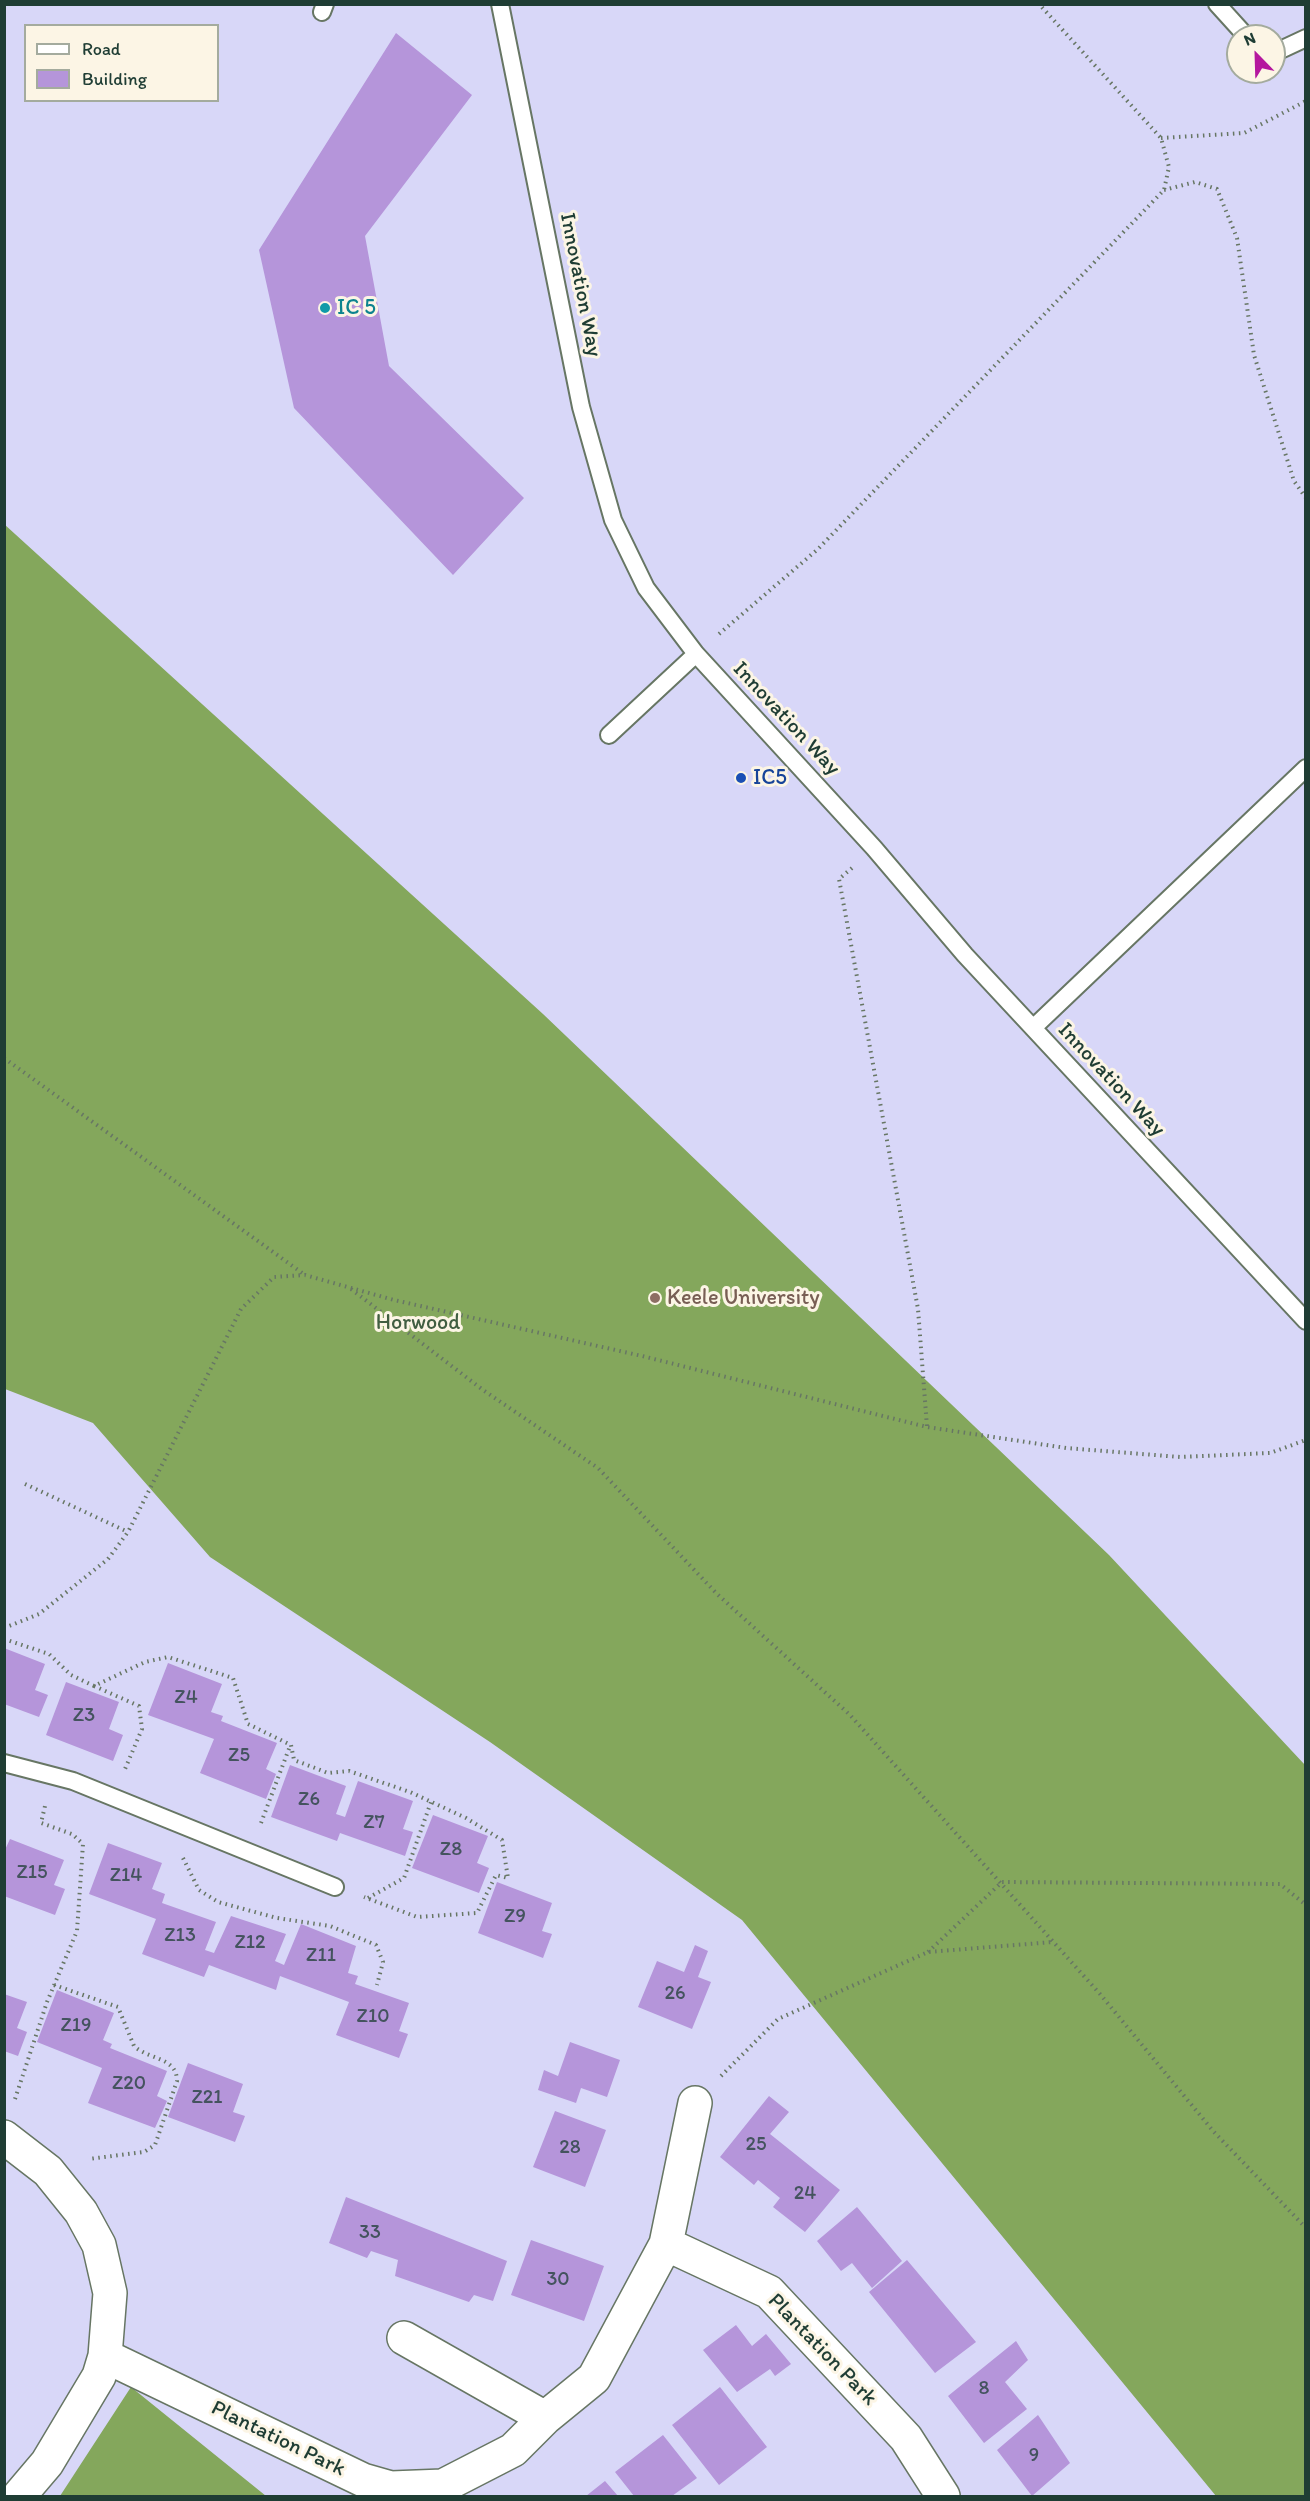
<!DOCTYPE html>
<style>
body{margin:0}
#map{position:relative;width:1310px;height:2501px;overflow:hidden;background:#ecdfbd;font-family:Itim,sans-serif}
canvas{display:block}
.frame{position:absolute;inset:0;border:6px solid #1f3d34;pointer-events:none}
.legend{position:absolute;left:24px;top:24px;width:195px;height:78px;box-sizing:border-box;background:#fcf5e5;border:2px solid #a4ab9e;margin:0;padding:8px 10px;list-style:none;font-size:18px;color:#1f3d34}
.legend li{display:flex;align-items:center;gap:12px;height:30px}
.legend b{width:30px;border:2px solid #a4ab9e}
.north{position:absolute;left:1226px;top:24px;width:60px;height:60px;box-sizing:border-box;background:#fcf5e5;border:2px solid #a4ab9e;border-radius:50%;rotate:337deg;font-size:16px;font-weight:700;line-height:24px;text-align:center;color:#1f3d34}
.north::after{content:'';display:block;margin:auto;width:21px;height:27px;background:#b5179e;clip-path:polygon(50% 0,100% 100%,50% 72%,0 100%)}
</style>
<div id="map">
<canvas width="1310" height="2501"></canvas>
<div class="frame"></div>
<ul class="legend">
<li><b style="height:8px;background:#fff"></b>Road</li>
<li><b style="height:16px;background:#b595da"></b>Building</li>
</ul>
<div class="north">N</div>
</div>
<script>
const ctx = document.querySelector('canvas').getContext('2d');
ctx.lineJoin = 'round';
function fill(path, color) { ctx.fillStyle = color; ctx.fill(path, 'evenodd'); }
function strokePath(path, color, width, dash) { ctx.strokeStyle = color; ctx.lineWidth = width; ctx.lineCap = dash ? 'butt' : 'round'; ctx.setLineDash(dash || []); ctx.stroke(path); }
function write(font, color, halo, rows, align = 'center') {
  ctx.font = font + ' Itim,sans-serif'; ctx.lineWidth = 6; ctx.setLineDash([]); ctx.textBaseline = 'middle'; ctx.strokeStyle = halo; ctx.fillStyle = color; for (const [text, x, y, turn = 0] of rows) {
    ctx.save(); ctx.translate(x, y); ctx.rotate((+turn || 0) * Math.PI / 180); ctx.textAlign = isNaN(turn) ? turn : align; if (halo) ctx.strokeText(text, 0, 0); ctx.fillText(text, 0, 0); ctx.restore();
  }
}
fill(new Path2D(`
 M5,5H1305V2496H5ZM26,26H218V100H26ZM1238,36H1274V72H1238Z`), '#d8d7f8');
fill(new Path2D(`
 M4,524L543,1014L1109,1555L1305,1765V2496H1216L742,1920L490,1742L210,1557L93,1423L5,1389Z
 M131,2387L266,2496H60Z`), '#84a75c');
fill(new Path2D(`
 M396,33L472,95L365,236L389,366L524,498L453,575L294,408L259,250Z
 M4,1648L45,1664L35,1690L48,1695L39,1717L4,1704Z
 M168,1663L222,1684L211,1712L223,1716L221,1721L277,1743L266,1769L276,1774L266,1799L200,1773L214,1739L148,1715Z
 M66,1682L119,1702L109,1729L123,1735L113,1761L46,1735Z
 M290,1765L346,1786L336,1814L345,1817L358,1781L413,1801L403,1829L413,1832L405,1856L340,1833L337,1841L271,1817Z
 M433,1815L488,1836L477,1863L489,1868L479,1893L412,1868Z
 M10,1839L64,1860L54,1885L65,1889L55,1915L4,1896V1852Z
 M108,1843L162,1863L152,1889L165,1894L162,1903L216,1922L205,1950L214,1953L231,1916L286,1934L275,1961L284,1965L301,1924L356,1946L348,1973L358,1976L355,1984L409,2003L399,2031L408,2034L399,2058L336,2035L349,2002L280,1976L276,1990L209,1965L204,1977L142,1954L156,1919L89,1894Z
 M497,1882L552,1903L542,1931L552,1934L543,1958L478,1933Z
 M695,1945L708,1951L698,1977L711,1982L692,2029L638,2007L657,1961L684,1972Z
 M57,1990L114,2013L103,2040L112,2044L110,2048L167,2071L157,2096L167,2101L155,2128L88,2103L102,2068L37,2042Z
 M4,1994L27,2002L17,2028L27,2032L18,2056L4,2051Z
 M570,2042L620,2060L607,2097L581,2088L576,2103L538,2090L544,2070L558,2076Z
 M188,2063L243,2084L233,2112L245,2116L235,2142L168,2117Z
 M769,2096L789,2112L770,2134L840,2190L805,2232L773,2207L780,2198L758,2180L754,2185L720,2157Z
 M555,2111L606,2130L585,2187L533,2167Z
 M346,2197L507,2261L493,2301L474,2295L469,2302L395,2276L398,2260L371,2251L367,2258L329,2243Z
 M857,2207L902,2261L872,2288L852,2263L841,2271L817,2241Z
 M531,2240L604,2266L584,2321L511,2295Z
 M907,2260L976,2342L935,2373L869,2292Z
 M736,2325L752,2346L766,2334L791,2364L775,2376L770,2369L737,2392L703,2350Z
 M1016,2341L1028,2360L1005,2382L1027,2409L984,2443L948,2396Z
 M720,2387L767,2447L719,2485L672,2425Z
 M1038,2415L1070,2463L1032,2496L997,2450Z
 M663,2435L697,2478L672,2496H634L615,2472Z
 M605,2481L618,2496H586Z`), '#b595da');
const service = new Path2D(`
 M500,4L581,407L613,520L646,588L696,654L874,848L965,955L1306,1321
 M1217,4L1246,36
 M322,12L325,4
 M1274,53L1306,38
 M609,735L696,654
 M1033,1028L1306,768
 M4,1763L73,1781L335,1887`);
const minor = new Path2D(`
 M4,2137L48,2171L81,2212L99,2245L110,2293L105,2356L99,2376L47,2463L19,2496
 M666,2244L769,2292L906,2438L943,2496
 M404,2338L545,2418
 M105,2356L363,2480L391,2488L443,2486L513,2450L545,2418L594,2378L666,2244L695,2103`);
strokePath(service, '#677664', 20);
strokePath(minor, '#677664', 36);
strokePath(new Path2D(`
 M1161,138L1244,133L1306,101
 M1164,190L1195,182L1217,189L1237,238L1254,355L1294,481L1306,498
 M719,634L818,549L1164,190L1169,167L1161,138L1039,4
 M852,868L839,879L918,1309L927,1427
 M4,1058L305,1275
 M351,1289L483,1390L598,1468L717,1594L850,1715L1100,1994L1214,2132L1306,2228
 M25,1484L128,1532
 M4,1628L39,1614L108,1559L128,1532L241,1309L274,1277L305,1275L394,1300L642,1356L927,1427L1066,1448L1180,1457L1270,1453L1306,1440
 M4,1639L49,1654L71,1675L94,1686L145,1662L168,1657L233,1678L248,1724L291,1745L294,1760L328,1773L349,1771L410,1792L466,1818L502,1840L508,1878L496,1875L477,1913L417,1917L364,1897
 M94,1686L139,1706L142,1729L125,1769
 M261,1823L290,1746
 M183,1858L199,1890L218,1902L277,1918L330,1926L376,1945L383,1962L377,1985
 M368,1898L404,1878L431,1802
 M928,1952L1002,1882L1280,1884L1306,1905
 M54,1985L118,2007L134,2046C149,2060 177,2057 177,2081L155,2145L144,2152L89,2159
 M721,2076L778,2019L928,1952L1053,1942
 M15,2099L47,2002L77,1931L83,1844L72,1834L41,1823L45,1806`), '#677664', 4, [1.5, 4.5]);
strokePath(service, '#fff', 16);
strokePath(minor, '#fff', 33);
for (const [x, y, r, color] of [
 [325,308,6,"#0f9aa8"],
 [741,778,6,"#1a4fb4"],
 [655,1298,6,"#8d6e63"]
]) { const dot = new Path2D(); dot.arc(x, y, r, 0, 2 * Math.PI); ctx.fillStyle = color; ctx.fill(dot); strokePath(dot, '#fcf5e5', 2); }
write('20px', '#44535e', null, [
 ["Z4",186,1698],
 ["Z3",84,1716],
 ["Z5",239,1756],
 ["Z6",309,1800],
 ["Z7",374,1823],
 ["Z8",451,1850],
 ["Z15",32,1873],
 ["Z14",126,1876],
 ["Z9",515,1917],
 ["Z13",180,1936],
 ["Z12",250,1943],
 ["Z11",321,1956],
 ["26",675,1994],
 ["Z10",373,2017],
 ["Z19",76,2026],
 ["Z20",129,2084],
 ["Z21",207,2098],
 ["25",756,2145],
 ["28",570,2148],
 ["24",805,2194],
 ["33",370,2233],
 ["30",558,2280],
 ["8",984,2389],
 ["9",1034,2456]
]);
write('22px', '#1f3d34', '#fcf5e5', [
 ["Innovation Way",580,285,79],
 ["Innovation Way",786,719,47],
 ["Innovation Way",1111,1080,47],
 ["Plantation Park",822,2350,46],
 ["Plantation Park",278,2439,26]
]);
write('22px', '#0d838f', '#fcf5e5', [
 ["IC 5",337,308]
], 'left');
write('22px', '#164399', '#fcf5e5', [
 ["IC5",753,778]
], 'left');
write('22px', '#785e54', '#fcf5e5', [
 ["Keele University",667,1298]
], 'left');
write('22px', '#415e41', '#fcf5e5', [
 ["Horwood",418,1323]
]);
</script>
